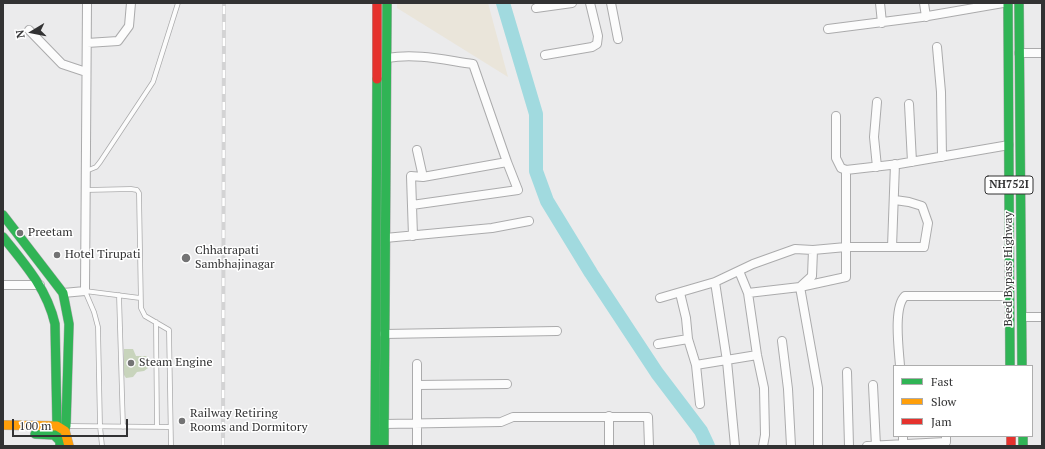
<!DOCTYPE html>
<style>
body{margin:0}
#map{position:relative;width:1045px;height:449px;overflow:hidden;background:#ebebec;font-family:"PT Serif",serif}
canvas{display:block}
.frame{position:absolute;inset:0;border:4px solid #323233;pointer-events:none}
.legend{position:absolute;left:893px;top:365px;width:140px;height:72px;box-sizing:border-box;background:#fff;border:1px solid #adadad;margin:0;padding:5px 7px;list-style:none;font-size:12px;color:#323233}
.legend li{display:flex;align-items:center;gap:8px;height:20px}
.legend b{width:20px;border:1px solid #adadad}
.north{position:absolute;left:12px;top:12px;width:40px;height:40px;-webkit-text-stroke:3px #fff;paint-order:stroke;rotate:260deg;font-size:11px;font-weight:700;line-height:16px;text-align:center;color:#323233}
.north::after{content:'';display:block;margin:auto;width:14px;height:18px;background:#323233;clip-path:polygon(50% 0,100% 100%,50% 72%,0 100%)}
.scale{position:absolute;left:12px;top:419px;width:116px;height:18px;box-sizing:border-box;border:2px solid #323233;border-top:0;padding-left:5px;font-size:12px;line-height:14px;white-space:nowrap;color:#323233;-webkit-text-stroke:3px #fff;paint-order:stroke}
</style>
<div id="map">
<canvas width="1045" height="449"></canvas>
<div class="frame"></div>
<ul class="legend">
<li><b style="height:5px;background:#30b455"></b>Fast</li>
<li><b style="height:5px;background:#ff9f0a"></b>Slow</li>
<li><b style="height:5px;background:#e5322d"></b>Jam</li>
</ul>
<div class="north">N</div>
<div class="scale">100 m</div>
</div>
<script>
const ctx = document.querySelector('canvas').getContext('2d');
ctx.lineJoin = 'round';
function fill(path, color) { ctx.fillStyle = color; ctx.fill(path, 'evenodd'); }
function strokePath(path, color, width, dash) { ctx.strokeStyle = color; ctx.lineWidth = width; ctx.lineCap = dash ? 'butt' : 'round'; ctx.setLineDash(dash || []); ctx.stroke(path); }
function write(font, color, halo, rows, align = 'center') {
  ctx.font = font + ' "PT Serif",serif'; ctx.lineWidth = 3; ctx.setLineDash([]); ctx.textBaseline = 'middle'; ctx.strokeStyle = halo; ctx.fillStyle = color; for (const [text, x, y, turn = 0] of rows) {
    ctx.save(); ctx.translate(x, y); ctx.rotate((+turn || 0) * Math.PI / 180); ctx.textAlign = isNaN(turn) ? turn : align; if (halo) ctx.strokeText(text, 0, 0); ctx.fillText(text, 0, 0); ctx.restore();
  }
}
fill(new Path2D(`
 M397,3H488L508,77L397,8Z`), '#eae5da');
fill(new Path2D(`
 M124,349H133L136,356H146L150,361L148,368L144,371L137,372L133,377L126,378L124,375Z`), '#c8d4bc');
strokePath(new Path2D(`
 M503,3L536,114V171L547,201L591,273L657,373L701,431L708,446`), '#a1dadf', 14);
const lane = new Path2D(`
 M86,171L96,167L100,162L153,82L178,3
 M86,190L131,189L137,190L139,193L141,308L145,316L169,330L171,446
 M85,291L94,312L98,327L100,426L102,446
 M85,291L140,298
 M119,295L123,427
 M156,322L157,427
 M68,426L169,427`);
const street = new Path2D(`
 M611,3L618,39
 M880,3L882,23
 M924,3L926,17
 M536,8L572,3
 M828,29L922,17L1003,3
 M29,30L62,64L86,72
 M87,43L118,41L129,26L131,3
 M937,47L941,92L942,157
 M1019,53H1042
 M545,55L592,47L597,44L598,36L590,3
 M387,58C417,53 444,60 473,64L507,162L423,177L411,176L413,236
 M909,104L912,162
 M836,116V158L841,168L846,170L899,164L1009,145
 M417,150L423,177
 M877,167L874,137L877,102
 M412,205L518,190L507,162
 M385,238L492,228L529,221
 M892,247L895,164
 M739,271L748,293L757,355L764,388L765,435L763,446
 M715,282L727,361L735,446
 M3,285H40
 M63,293L85,291L87,3
 M680,293L686,318L688,339L696,365L700,404
 M748,293L800,287L812,276L813,250
 M660,298L715,282L753,264L795,249L813,250L846,247H924L928,223L922,206L909,202L895,200
 M1022,317H1042
 M384,334L557,331
 M782,341L788,389L791,446
 M658,344L688,339
 M417,364V446
 M696,365L757,355
 M900,366C899,350 893,307 905,296H1009
 M847,372L849,446
 M417,385L507,384
 M873,385L876,446
 M384,424L501,422L513,417H648L649,446
 M903,436V444
 M609,446V416
 M818,446V388L800,287L846,277V170
 M867,446L946,442V436`);
const fast = new Path2D(`
 M1008,3L1010,366
 M1019,3L1022,366
 M3,215L63,293L69,324L66,426L61,439
 M3,237C25,264 47,289 55,324L57,426L54,435
 M35,434L54,435L60,441V446
 M1023,436V446
 M375,446L377,79
 M384,446L387,3`);
const slow = new Path2D(`
 M3,425L57,426L65,431L69,446`);
const jam = new Path2D(`
 M377,79V3
 M1011,436V446`);
strokePath(lane, '#ababac', 5.5);
strokePath(street, '#ababac', 10);
strokePath(fast, '#ababac', 10);
strokePath(slow, '#ababac', 10);
strokePath(jam, '#ababac', 10);
strokePath(lane, '#fcfcfc', 4);
strokePath(street, '#fcfcfc', 8);
strokePath(fast, '#30b455', 9);
strokePath(slow, '#ff9f0a', 9);
strokePath(jam, '#e5322d', 9);
const rail = new Path2D(`
 M223,446L224,3`);
strokePath(rail, '#d3d3d4', 4);
strokePath(rail, '#fff', 2.5, [8]);
for (const [x, y, r, color] of [
 [20,233,4,"#737374"],
 [57,255,4,"#737374"],
 [186,258,5,"#737374"],
 [131,363,4,"#737374"],
 [182,421,4,"#737374"]
]) { const dot = new Path2D(); dot.arc(x, y, r, 0, 2 * Math.PI); ctx.fillStyle = color; ctx.fill(dot); strokePath(dot, '#fff', 1.5); }
for (const [x, y, w] of [
 [1009,185,48]
]) { const box = new Path2D(); box.roundRect(x - w / 2, y - 9, w, 18, 3); ctx.fillStyle = '#fff'; ctx.fill(box); strokePath(box, '#323233', 1); }
write('bold 11px', '#323233', null, [
 ["NH752I",1009,185]
]);
write('12px', '#323233', '#fff', [
 ["Preetam",28,233],
 ["Chhatrapati",195,251],
 ["Sambhajinagar",195,265],
 ["Hotel Tirupati",65,255],
 ["Steam Engine",139,363],
 ["Railway Retiring",190,414],
 ["Rooms and Dormitory",190,428]
], 'left');
write('12px', '#323233', '#fff', [
 ["Beed Bypass Highway",1009,269,-90]
]);
</script>
